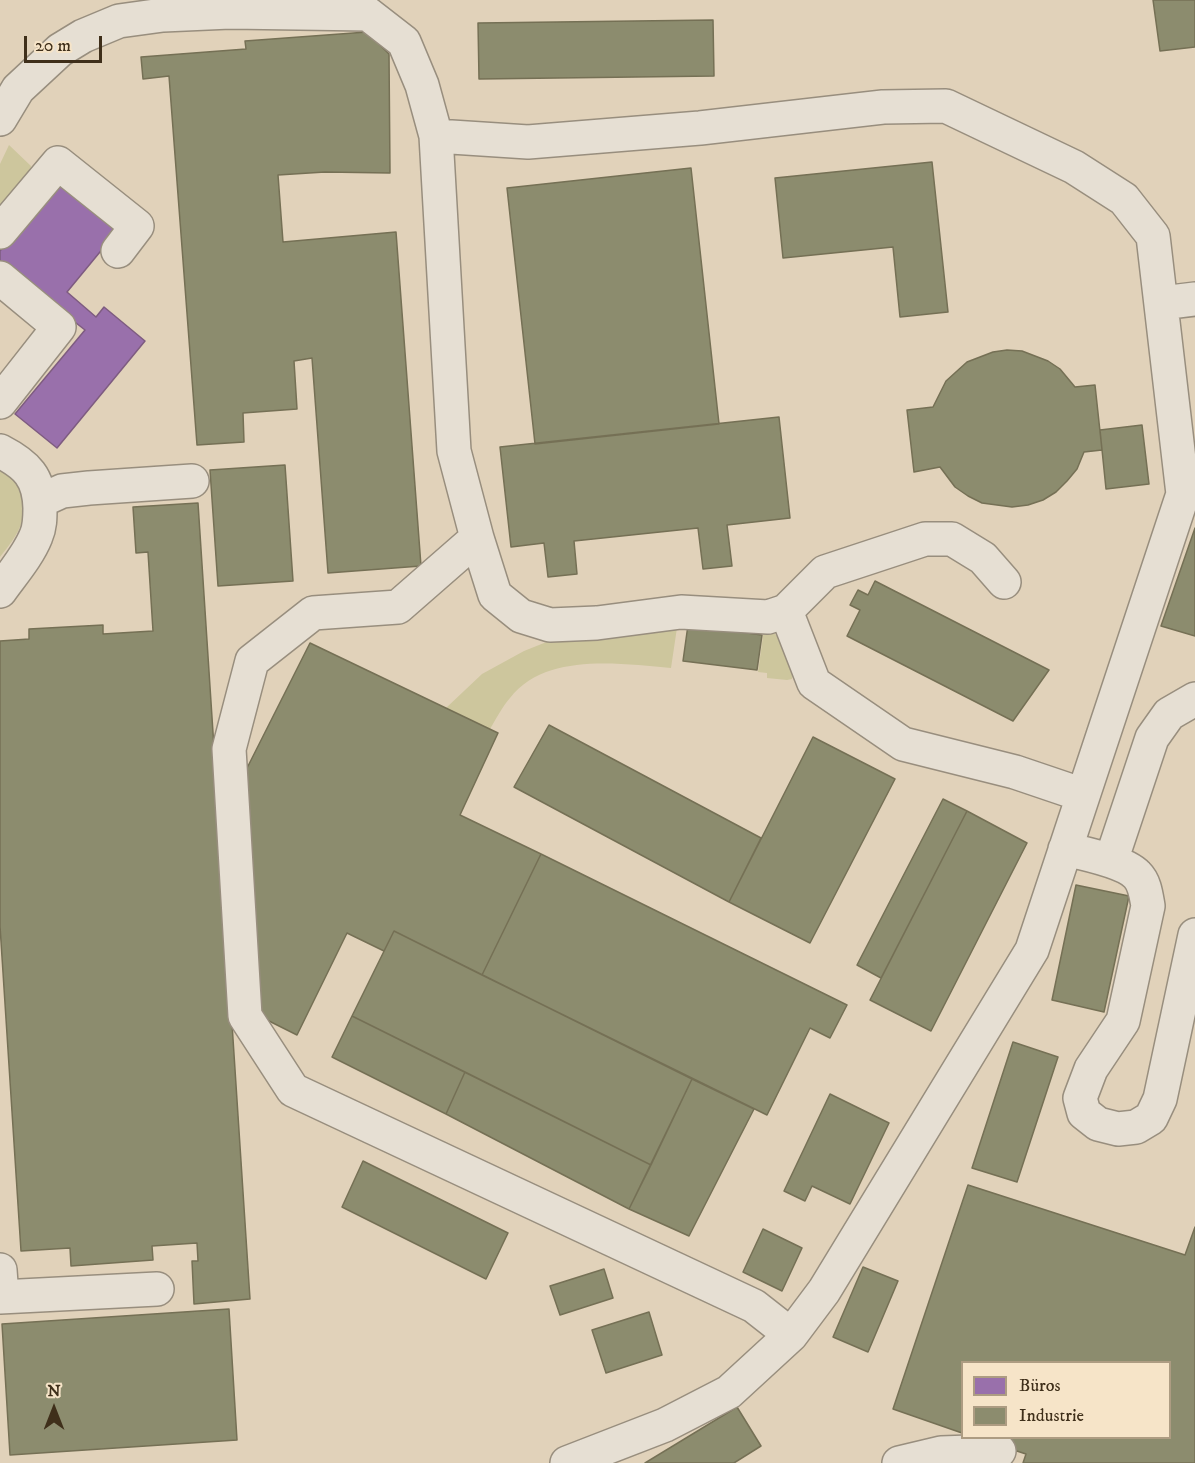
<!DOCTYPE html>
<meta charset="utf-8">
<style>
body{margin:0}
#map{position:relative;width:1195px;height:1463px;overflow:hidden;background:#e1d2ba;font-family:"IM FELL DW Pica",serif}
canvas{display:block}
.legend{position:absolute;left:961px;top:1361px;width:210px;height:78px;box-sizing:border-box;background:#f6e4c8;border:2px solid #ad9c82;margin:0;padding:8px 10px;list-style:none;font-size:18px;color:#3f2f1a}
.legend li{display:flex;align-items:center;gap:12px;height:30px}
.legend b{width:30px;border:2px solid #ad9c82}
.north{position:absolute;left:24px;top:1379px;width:60px;height:60px;-webkit-text-stroke:4px #f6e4c8;paint-order:stroke;rotate:0deg;font-size:16px;font-weight:700;line-height:24px;text-align:center;color:#3f2f1a}
.north::after{content:'';display:block;margin:auto;width:21px;height:27px;background:#3f2f1a;clip-path:polygon(50% 0,100% 100%,50% 72%,0 100%)}
.scale{position:absolute;left:24px;top:36px;width:78px;height:27px;box-sizing:border-box;border:3px solid #3f2f1a;border-top:0;padding-left:8px;font-size:18px;line-height:21px;white-space:nowrap;color:#3f2f1a;-webkit-text-stroke:4px #f6e4c8;paint-order:stroke}
</style>
<div id="map">
<canvas width="1195" height="1463"></canvas>
<ul class="legend">
<li><b style="height:16px;background:#9970ab"></b>Büros</li>
<li><b style="height:16px;background:#8c8c6e"></b>Industrie</li>
</ul>
<div class="north">N</div>
<div class="scale">20 m</div>
</div>
<script>
const ctx = document.querySelector('canvas').getContext('2d');
ctx.lineJoin = 'round';
function fill(path, color) { ctx.fillStyle = color; ctx.fill(path, 'evenodd'); }
function strokePath(path, color, width, dash) { ctx.strokeStyle = color; ctx.lineWidth = width; ctx.lineCap = dash ? 'butt' : 'round'; ctx.setLineDash(dash || []); ctx.stroke(path); }
fill(new Path2D(`
 M9,145L31,166L30,173L0,211V164Z
 M0,470C8,474 16,481 20,489C31,517 17,536 0,557Z
 M678,621L671,668C620,664 546,652 510,698C502,707 496,719 490,729L446,708L482,674L524,651L554,639Z
 M764,629C769,631 774,632 777,636C783,645 795,670 792,679L787,680L767,678V673L758,672Z`), '#cdc69d');
const offices = new Path2D(`
 M63,175L123,224L67,292L96,317L104,307L145,341L57,448L15,414L85,330L0,263V251Z`);
fill(offices, '#9970ab');
strokePath(offices, '#7e5c80', 1.5);
const industry = new Path2D(`
 M1153,0H1195V47L1160,51Z
 M713,20L714,76L479,79L478,23Z
 M367,32L389,54L390,173L325,172L278,175L283,242L396,232L421,566L328,573L312,358L294,361L297,409L243,413L244,442L197,445L169,76L143,79L141,57L246,49L245,41Z
 M932,162L948,312L900,317L893,247L783,258L775,178Z
 M691,168L719,424L535,444L507,188Z
 M1007,350L1022,351L1048,361L1060,369L1075,387L1095,385L1102,450L1084,452L1077,469L1067,481L1056,492L1043,500L1028,505L1012,507L982,503L968,496L955,487L940,467L914,472L907,410L933,407L946,381L967,362L993,352Z
 M779,417L790,518L727,525L732,566L703,569L698,528L574,541L577,574L548,577L544,543L511,547L500,447Z
 M1142,425L1149,484L1106,489L1100,430Z
 M285,465L293,581L218,586L210,470Z
 M198,503L250,1299L194,1304L192,1261H198L197,1243L152,1246L153,1260L71,1266L70,1248L21,1251L0,926V641L29,639V629L103,625V634L153,631L148,552L136,553L133,507Z
 M1195,528V636L1161,626Z
 M875,581L1049,670L1013,721L847,636L860,610L850,605L858,590L868,595Z
 M688,625L762,635L757,670L683,661Z
 M310,643L498,733L460,815L541,854L482,975L394,931L384,951L347,933L297,1035L259,1016L243,776Z
 M549,725L761,838L729,902L514,787Z
 M813,737L895,779L810,943L729,902Z
 M943,799L967,811L881,978L857,965Z
 M967,811L1027,843L931,1031L870,1000Z
 M541,854L847,1005L830,1038L810,1028L767,1115L482,975Z
 M1076,885L1129,896L1104,1012L1052,1000Z
 M394,931L692,1079L651,1165L352,1016Z
 M352,1016L465,1072L446,1114L332,1057Z
 M1013,1042L1058,1057L1017,1182L972,1168Z
 M465,1072L651,1165L629,1209L446,1114Z
 M692,1079L754,1109L689,1236L629,1209Z
 M830,1094L889,1123L850,1204L812,1186L805,1201L784,1191Z
 M363,1161L508,1233L486,1279L342,1207Z
 M968,1185L1185,1255L1195,1227V1463H1023L1026,1454L977,1438H1170V1362H962V1433L893,1409Z
 M763,1229L802,1248L782,1291L743,1272Z
 M863,1267L898,1281L868,1352L833,1337Z
 M604,1269L613,1298L560,1315L550,1286Z
 M229,1309L237,1440L10,1455L2,1324Z
 M649,1312L662,1355L606,1373L592,1330Z
 M737,1407L761,1446L734,1463H645Z`);
fill(industry, '#8c8c6e');
strokePath(industry, '#757055', 1.5);
const minor = new Path2D(`
 M0,119L18,89L60,50L83,36L119,21L163,15L230,12L368,14L404,42L422,85L436,136L454,451L477,538L495,595L521,616L550,625L597,623L681,612L768,617L786,611L814,683L903,744L1015,772L1083,795
 M436,136L528,142L700,128L883,107L946,106L1074,167L1124,199L1153,236L1183,494L1032,950L824,1291L791,1335L729,1392L665,1425L567,1463
 M0,232L58,163L137,226L118,251
 M0,278L59,327L0,402
 M1162,303L1195,299
 M0,451C27,465 39,477 40,508C40,518 40,527 36,536C28,556 12,574 0,591
 M40,501L62,491L89,488L192,481
 M477,538L398,607L313,613L252,661L229,749L245,1016L293,1090L754,1306L791,1335
 M786,611L825,572L925,539H952L983,558L1004,582
 M1065,849C1083,853 1125,862 1137,875C1145,883 1146,895 1148,906L1123,1021L1091,1069L1080,1098L1084,1113L1098,1124L1118,1129L1136,1127L1151,1118L1160,1099L1195,935
 M1111,861L1152,738L1169,714L1195,699
 M0,1270L2,1297
 M0,1297L157,1289
 M899,1463L941,1453L999,1451`);
strokePath(minor, '#988e7e', 36);
strokePath(minor, '#e6dfd3', 33);
</script>
